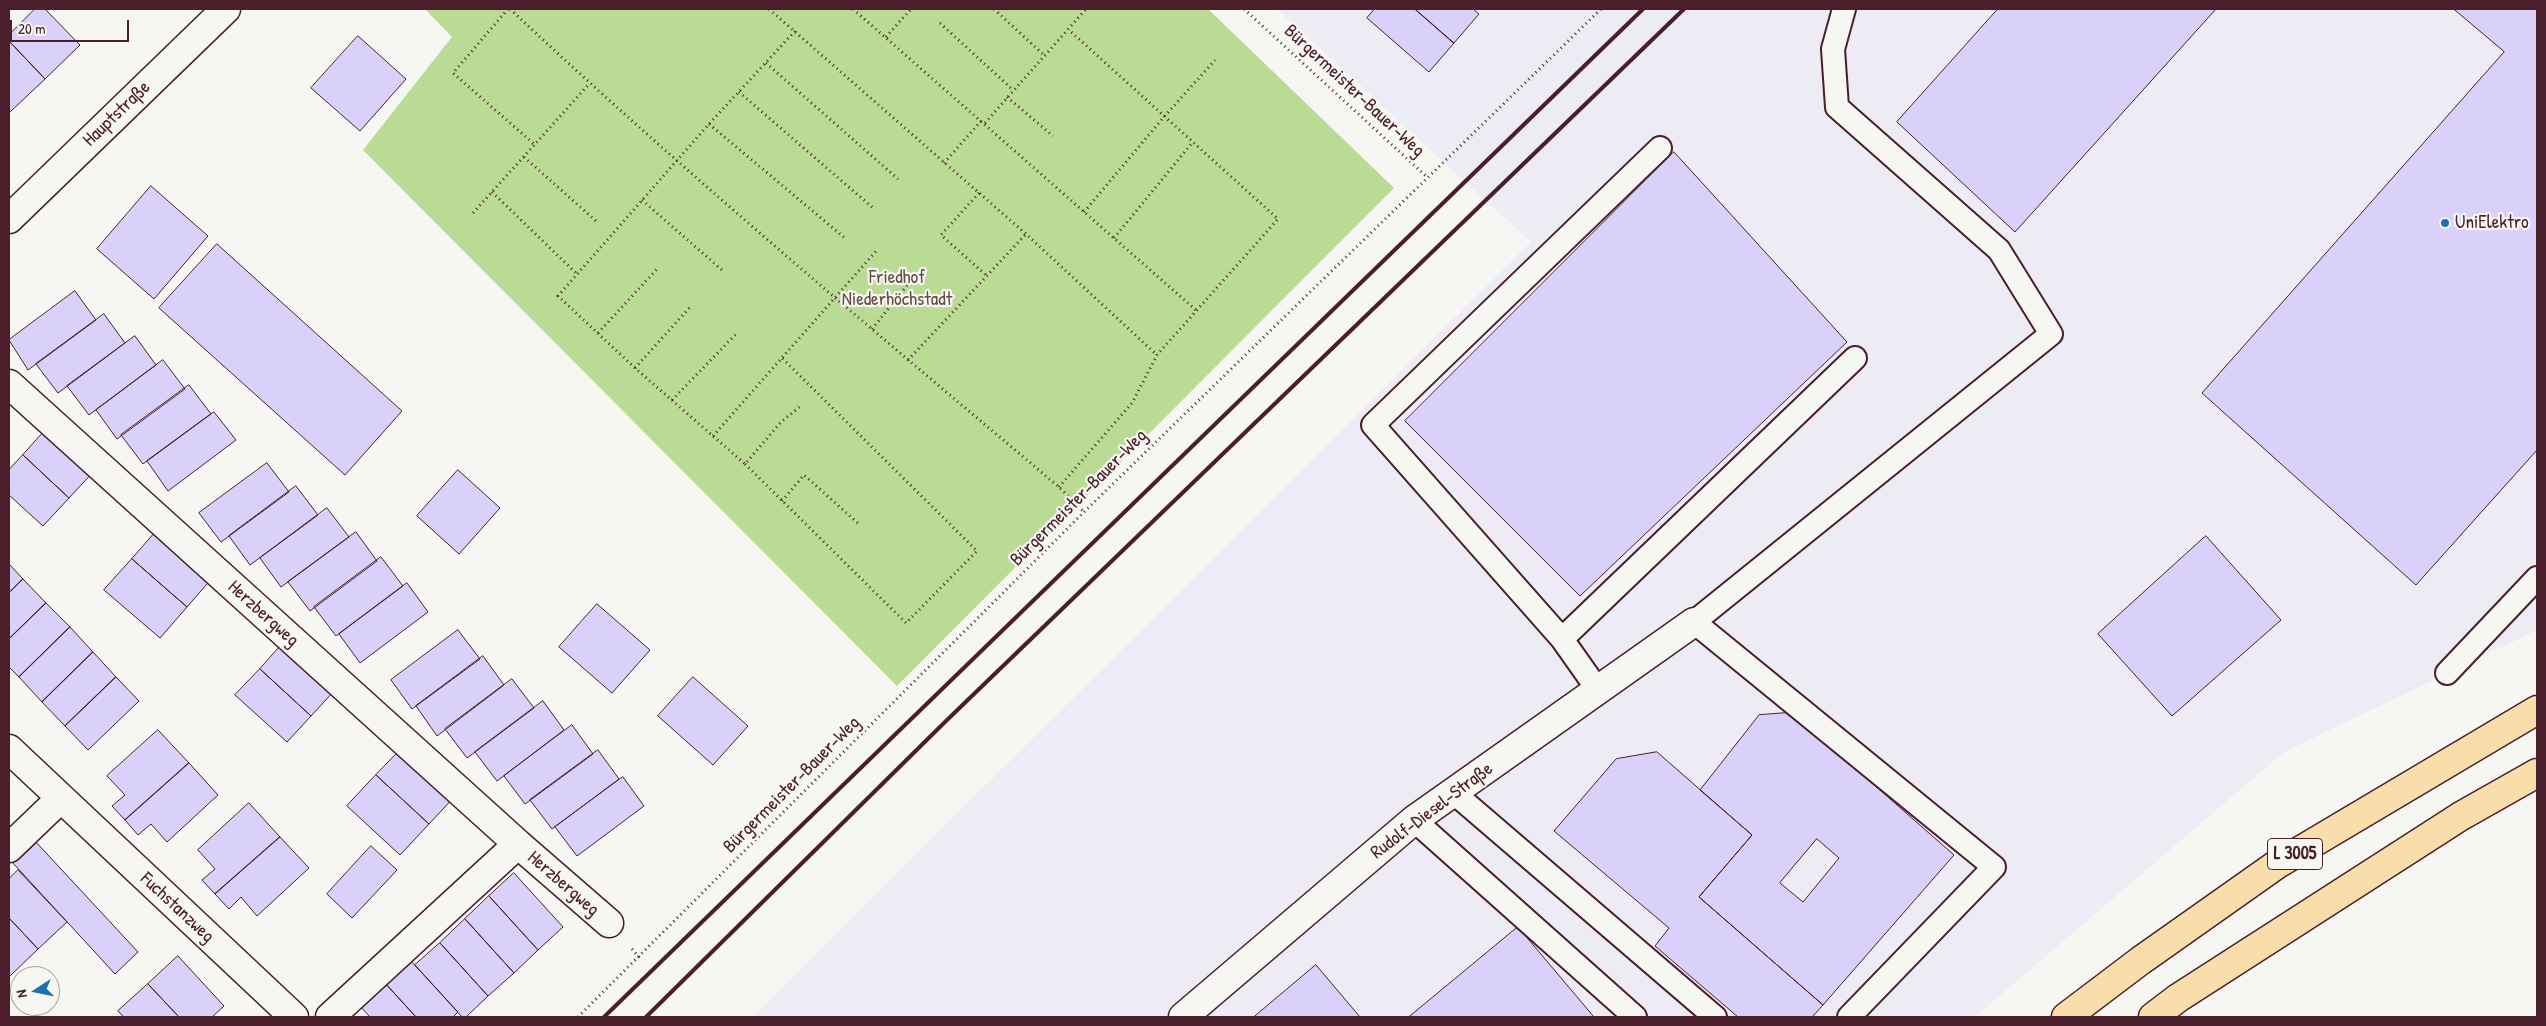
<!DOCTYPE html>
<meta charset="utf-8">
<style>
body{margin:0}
#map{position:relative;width:2546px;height:1026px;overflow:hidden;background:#f6f6f2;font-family:"Patrick Hand",sans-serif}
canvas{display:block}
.frame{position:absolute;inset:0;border:10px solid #4a1f2b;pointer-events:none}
.north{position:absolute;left:10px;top:966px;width:50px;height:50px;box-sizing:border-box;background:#f6f6f2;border:1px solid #b1a0a2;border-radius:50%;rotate:259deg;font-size:14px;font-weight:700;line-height:20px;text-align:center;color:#4a1f2b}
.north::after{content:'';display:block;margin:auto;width:18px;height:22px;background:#1f6fb2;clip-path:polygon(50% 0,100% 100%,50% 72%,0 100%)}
.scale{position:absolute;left:10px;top:20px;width:119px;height:22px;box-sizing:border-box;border:2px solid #4a1f2b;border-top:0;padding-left:6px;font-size:15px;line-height:18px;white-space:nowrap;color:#4a1f2b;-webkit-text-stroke:4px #f6f6f2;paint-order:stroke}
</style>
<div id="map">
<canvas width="2546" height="1026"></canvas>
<div class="frame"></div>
<div class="north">N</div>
<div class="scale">20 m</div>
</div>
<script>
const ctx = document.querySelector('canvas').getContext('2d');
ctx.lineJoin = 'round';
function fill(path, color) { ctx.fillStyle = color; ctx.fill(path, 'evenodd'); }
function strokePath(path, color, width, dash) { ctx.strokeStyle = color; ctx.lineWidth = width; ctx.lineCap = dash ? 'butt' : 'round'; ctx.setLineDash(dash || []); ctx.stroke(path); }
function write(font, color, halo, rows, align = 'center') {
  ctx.font = font + ' "Patrick Hand",sans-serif'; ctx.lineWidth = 4.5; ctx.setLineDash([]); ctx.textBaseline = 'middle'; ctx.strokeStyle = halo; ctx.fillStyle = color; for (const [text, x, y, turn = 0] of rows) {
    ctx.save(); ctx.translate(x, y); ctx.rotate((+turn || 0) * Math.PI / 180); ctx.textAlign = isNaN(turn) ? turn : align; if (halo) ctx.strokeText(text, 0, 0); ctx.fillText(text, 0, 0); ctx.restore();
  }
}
fill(new Path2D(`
 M1277,9H2537V630L2284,752L1975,1017H753L1531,242Z`), '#edebf4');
fill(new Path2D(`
 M425,9H1208L1394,188L897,686L363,150L452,37Z`), '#badb94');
const building = new Path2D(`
 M35,9H45L80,45L45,79L9,41V35Z
 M1375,9H1415L1454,43L1429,72L1367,18Z
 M1415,9H1473L1479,14L1454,43Z
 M1998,9H2216L2015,232L1897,122Z
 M2454,9H2537V450L2416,585L2202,393L2504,52Z
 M358,36L406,79L360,131L311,88Z
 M9,41L45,79L10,112L9,111Z
 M1674,152L1847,342L1580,596L1405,421Z
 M151,186L208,236L154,299L97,249Z
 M217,244L402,411L345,475L159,308Z
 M75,291L96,320L28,370L9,340Z
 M104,314L125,343L58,393L36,364Z
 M135,336L156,365L89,415L67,386Z
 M163,360L185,389L117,439L96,410Z
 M189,385L211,414L143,464L121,435Z
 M214,412L236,440L168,491L147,461Z
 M49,426L96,469L69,498L23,455Z
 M23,455L69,498L43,526L9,495V470Z
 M267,463L289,492L221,542L199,513Z
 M458,470L500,508L459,554L417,516Z
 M296,486L318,515L250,565L229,536Z
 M327,508L349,537L281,587L260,558Z
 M160,527L214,576L187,607L132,559Z
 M356,532L377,561L310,611L288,582Z
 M2206,536L2281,620L2172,716L2098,634Z
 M381,557L403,586L336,636L314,607Z
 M132,559L187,607L160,638L104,590Z
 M9,564L23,579L9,593Z
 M23,579L46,603L9,639V593Z
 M407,583L428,612L360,663L339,634Z
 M46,603L70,627L19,677L9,667V639Z
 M597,604L650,650L612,693L559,647Z
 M70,627L93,652L42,702L19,677Z
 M458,630L480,659L412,709L391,680Z
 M284,642L336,689L311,716L260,669Z
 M93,652L116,677L65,726L42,702Z
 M483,656L504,685L437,736L416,706Z
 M260,669L311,716L287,742L235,695Z
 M116,677L139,701L88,750L65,726Z
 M693,677L748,726L713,765L658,716Z
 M512,679L534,708L467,758L445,729Z
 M543,701L564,730L497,781L475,752Z
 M1799,712L1832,748L1954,855L1823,1005L1699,897L1752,835L1700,790L1759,715ZM1817,839L1839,858L1803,902L1780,883Z
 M572,725L593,754L525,804L504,776Z
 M158,730L189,763L125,820L112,806L125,795L107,776Z
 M406,744L458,793L429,824L376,775Z
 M598,750L619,779L552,829L530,800Z
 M1657,752L1752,835L1699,897L1823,1005L1812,1017H1738L1655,946L1669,928L1554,831L1616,759Z
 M189,763L218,795L167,842L151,824L138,835L125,820Z
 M376,775L429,824L400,855L347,806Z
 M623,777L644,806L577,856L555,827Z
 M249,803L280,837L215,894L202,880L215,869L198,850Z
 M280,837L309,868L257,916L241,897L229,909L215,894Z
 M35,841L138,952L115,974L12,862Z
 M371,846L397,870L352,918L327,894Z
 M18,870L67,922L38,949L9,918V879Z
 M514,873L563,927L538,950L489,896Z
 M489,896L538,950L514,973L465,919Z
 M9,918L38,949L10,976L9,974Z
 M465,919L514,973L488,996L440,943Z
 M1518,927L1594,1017H1409Z
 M440,943L488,996L466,1017H462L415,965Z
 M178,956L224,1006L212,1017H179L148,984Z
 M409,959L458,1012L453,1017H416L384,982Z
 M1316,965L1360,1017H1254Z
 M384,982L416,1017H370L359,1005Z
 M148,984L179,1017H124L118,1011Z`);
fill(building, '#d9d1f9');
strokePath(building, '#4a1f2b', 1);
const service = new Path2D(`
 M1844,9L1833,49L1837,107L1999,250L2051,334L1694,622L1994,867L1849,1017
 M1562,639L1855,358
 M2447,673L2537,578
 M1598,690L1562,639L1373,425L1660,148
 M1454,793L1715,1017
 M1414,820L1635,1017`);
const minor = new Path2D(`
 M9,384L518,844L330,1017
 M9,749L294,1017
 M518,844L609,923
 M9,848L60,799
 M1183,1017L1414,820L1694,622`);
const tertiary = new Path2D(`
 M9,219L226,9`);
const trunk = new Path2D(`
 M2066,1017L2140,961L2276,865L2537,710
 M2153,1017L2178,998L2461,816L2537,773`);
strokePath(service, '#4a1f2b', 26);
strokePath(minor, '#4a1f2b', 31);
strokePath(tertiary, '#4a1f2b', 31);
strokePath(trunk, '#4a1f2b', 31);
strokePath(new Path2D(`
 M508,9L453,73L534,144
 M510,9C687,175 874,331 1059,487L1084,512
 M769,9L1026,234L1157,355
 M853,9L1197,311
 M994,9L1045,56
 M1244,9L1427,177
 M940,23L1013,90
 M795,31L709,124L558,296L635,368L745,464L781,422L802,405
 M886,37L911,9
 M766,63L898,179
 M739,92L873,208
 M1007,97L1053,136
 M985,123L1086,9
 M709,124L846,239
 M524,157L596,221
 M944,163L982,120
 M492,192L577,274
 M979,193L941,235L987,276
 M642,200L722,270
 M1084,212L1163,118L1215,60
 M473,213L590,83
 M1114,238L1192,143
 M872,329L909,283
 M598,333L658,268
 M908,360L1026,234
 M635,368L692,305
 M672,400L736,334
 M713,436L878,249
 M745,464L906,623L977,551L782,358
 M1059,487L1132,403L1157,355L1278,219L1069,30
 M782,501L804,475L860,525
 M632,949L640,958
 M578,1017L1084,512L1601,9`), '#4a1f2b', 3, [1, 4]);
strokePath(service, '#f6f6f2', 22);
strokePath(minor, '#f6f6f2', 28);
strokePath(tertiary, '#f6f6f2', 28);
strokePath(trunk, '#f9deab', 28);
strokePath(new Path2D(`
 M604,1017L1643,9
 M646,1017L947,720L1684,9`), '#4a1f2b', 4);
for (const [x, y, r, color] of [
 [2445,223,5,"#1f6fb2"]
]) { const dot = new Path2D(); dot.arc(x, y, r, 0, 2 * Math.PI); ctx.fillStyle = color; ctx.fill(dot); strokePath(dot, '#f6f6f2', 2); }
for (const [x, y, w] of [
 [2295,854,55]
]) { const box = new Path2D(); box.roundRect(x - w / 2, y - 15.5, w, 31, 4); ctx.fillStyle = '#f6f6f2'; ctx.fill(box); strokePath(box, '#4a1f2b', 1); }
write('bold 18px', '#4a1f2b', null, [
 ["L 3005",2295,854]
]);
write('19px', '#4a1f2b', '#f6f6f2', [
 ["Bürgermeister-Bauer-Weg",1354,91,43],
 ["Hauptstraße",117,114,-44],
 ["Bürgermeister-Bauer-Weg",1079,498,-45],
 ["Herzbergweg",263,614,42],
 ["Bürgermeister-Bauer-Weg",792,785,-45],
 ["Rudolf-Diesel-Straße",1432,811,-37],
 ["Herzbergweg",563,884,41],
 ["Fuchstanzweg",177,908,43]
]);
write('19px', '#4a1f2b', '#f6f6f2', [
 ["UniElektro",2455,223]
], 'left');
write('19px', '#664e45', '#f6f6f2', [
 ["Friedhof",897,278],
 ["Niederhöchstadt",897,300]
]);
</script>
